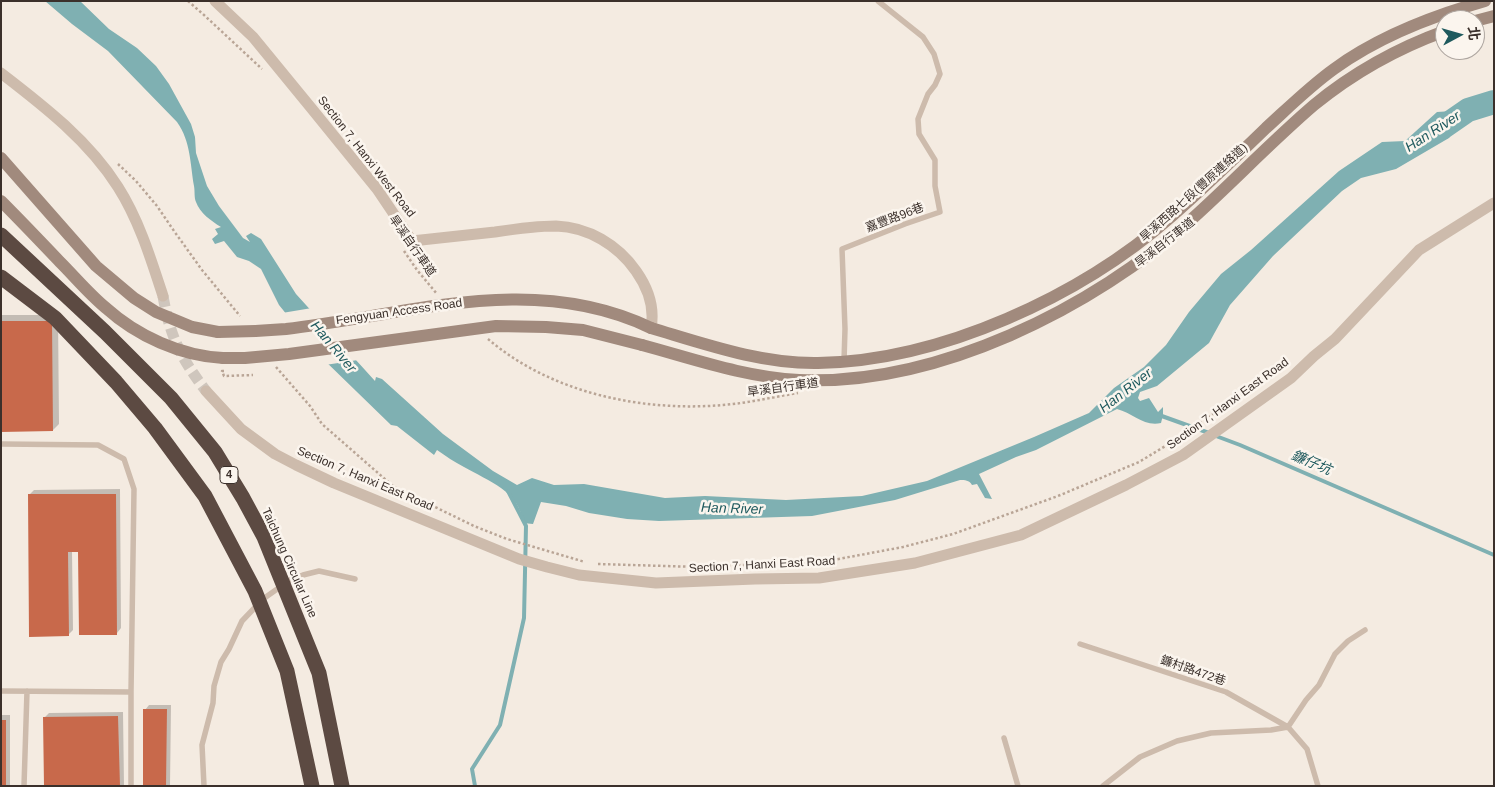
<!DOCTYPE html>
<meta charset="utf-8">
<style>
body{margin:0}
#map{position:relative;width:1495px;height:787px;overflow:hidden;background:#f4ebe1;font-family:Helvetica,"Noto Sans TC",sans-serif}
canvas{display:block}
.frame{position:absolute;inset:0;border:2px solid #3b302b;pointer-events:none}
.north{position:absolute;left:1435px;top:10px;width:50px;height:50px;box-sizing:border-box;background:#fbf5ee;border:1px solid #aea6a0;border-radius:50%;rotate:84deg;font-size:14px;font-weight:700;line-height:20px;text-align:center;color:#3b302b}
.north::after{content:'';display:block;margin:auto;width:18px;height:22px;background:#1f5a5e;clip-path:polygon(50% 0,100% 100%,50% 72%,0 100%)}
</style>
<div id="map">
<canvas width="1495" height="787"></canvas>
<div class="frame"></div>
<div class="north">北</div>
</div>
<script>
const ctx = document.querySelector('canvas').getContext('2d');
ctx.lineJoin = 'round';
function fill(path, color) { ctx.fillStyle = color; ctx.fill(path, 'evenodd'); }
function strokePath(path, color, width, dash) { ctx.strokeStyle = color; ctx.lineWidth = width; ctx.lineCap = dash ? 'butt' : 'round'; ctx.setLineDash(dash || []); ctx.stroke(path); }
function write(font, color, halo, rows, align = 'center') {
  ctx.font = font + ' Helvetica,"Noto Sans TC",sans-serif'; ctx.lineWidth = 5; ctx.setLineDash([]); ctx.textBaseline = 'middle'; ctx.strokeStyle = halo; ctx.fillStyle = color; for (const [text, x, y, turn = 0] of rows) {
    ctx.save(); ctx.translate(x, y); ctx.rotate((+turn || 0) * Math.PI / 180); ctx.textAlign = isNaN(turn) ? turn : align; if (halo) ctx.strokeText(text, 0, 0); ctx.fillText(text, 0, 0); ctx.restore();
  }
}
fill(new Path2D(`
 M45,1H80L109,29L137,48L156,66L169,84L191,124L195,137L196,153L207,186L219,206L243,238L250,242L246,236L251,233L261,239L296,294L375,381L376,377L382,379L443,434L493,471L517,485L532,478L554,485L584,484L665,498L705,496L786,500L862,496L927,481L1034,437L1089,413L1114,388L1144,367L1166,345L1189,312L1221,274L1251,250L1339,171L1382,142L1405,141L1437,112L1468,110L1449,138L1396,169L1361,178L1342,191L1273,256L1230,305L1209,343L1157,386L1140,392L1138,398L1140,401L1149,398L1158,412L1163,407V415L1161,423C1144,427 1133,413 1117,409L1036,450L1016,457L979,474L992,499L985,498L977,484L972,485C969,480 965,480 960,480L895,500L812,516L659,521L627,519L589,513L566,506L541,502L533,524L523,523C520,491 488,481 464,467C454,462 446,456 437,450L434,455L397,426L391,425L321,357L279,305L261,269L249,261L237,257L224,241L215,244L212,239L218,234L215,229L221,227C211,221 200,213 196,202C194,198 195,191 194,186C190,163 191,142 177,122L108,51L72,24Z`), '#7fb0b2');
fill(new Path2D(`
 M312,308L358,360L325,365L282,313Z`), '#f4ebe1');
fill(new Path2D(`
 M1,315H58L59,424L53,430L1,431Z
 M120,489L121,628L117,633L79,551H72L73,630L68,635L29,495L34,490Z
 M149,705H171L170,786H144L145,710Z
 M123,712L124,786H45L44,718L49,713Z
 M1,715H10V786H1Z`), '#0003');
strokePath(new Path2D(`
 M1159,415L1209,433
 M1216,436L1240,445L1494,555
 M475,786L472,769L500,725L524,618L526,526L508,491`), '#7fb0b2', 4);
strokePath(new Path2D(`
 M1442,128L1468,110L1494,102`), '#7fb0b2', 24);
fill(new Path2D(`
 M1,321H52L53,431L1,432Z
 M28,494H116L117,635H79L78,552H68L69,636L29,637Z
 M143,709H167L166,786H143Z
 M118,716L120,786H44L43,717Z
 M1,720H6V786H1Z`), '#c8694b');
strokePath(new Path2D(`
 M163,296C170,337 181,358 206,391`), '#cfc6bd', 11, [11, 5.5]);
strokePath(new Path2D(`
 M188,1L204,15L262,69
 M118,164L136,181L157,206L174,231L202,270L240,316
 M404,251L417,270L437,294
 M488,339C551,393 642,412 723,405C749,403 773,397 798,393
 M276,367L310,406L322,424L394,487L474,526L507,539L585,562
 M224,371H222L224,376L253,375
 M598,564L698,567L765,564L817,563L903,547L953,534L1058,496L1139,462L1172,442L1187,430L1206,419L1290,361`), '#b9a596', 2.5, [2.5, 2.5]);
strokePath(new Path2D(`
 M844,361L845,329L842,249L905,224L940,212L935,186V160L919,134L918,119L928,94L935,85L940,74L934,54L923,37L878,1
 M1,444L98,445L124,459L134,489L131,692L1,691
 M1080,644L1226,692L1288,727L1307,749L1318,786
 M1004,738L1018,786
 M24,786L27,691
 M131,786V692
 M204,786L202,745L213,703L214,686L221,662L229,649L242,621L263,599L290,580L303,575L319,571L355,579
 M1103,786L1140,757L1177,741L1211,733L1271,730L1288,727L1306,700L1319,685L1335,654L1348,641L1365,630`), '#cdbbac', 5.5);
strokePath(new Path2D(`
 M215,1L253,37L312,109L377,189L412,241C440,238 468,235 495,232C515,229 536,226 556,226C588,227 618,245 636,271C648,288 655,307 651,328
 M1,73C44,106 89,141 118,187C139,220 151,259 163,296
 M206,391L241,429L275,454L296,465L334,483L519,559L547,567L579,575L656,583L755,579L819,578L915,563L1021,535L1126,485L1183,455L1291,378L1314,356L1335,339L1419,250L1494,203`), '#cdbbac', 11);
strokePath(new Path2D(`
 M1475,21L1494,16
 M1,158L96,266L134,298L156,312L192,327L218,332
 M1,201C21,221 40,241 60,262C75,277 89,294 106,308C137,336 181,356 223,358
 M651,328C705,344 761,364 818,363C941,361 1081,296 1172,216C1204,188 1235,158 1266,128C1288,108 1309,87 1334,69C1379,36 1432,16 1485,1
 M642,345C694,359 744,377 799,380C936,386 1093,309 1193,218C1234,181 1272,141 1314,105C1353,73 1398,48 1445,31`), '#a18a7d', 12);
strokePath(new Path2D(`
 M218,332C241,332 263,331 286,329C409,315 532,271 651,328
 M223,358H245L289,354L496,326L546,327L583,330L642,345`), '#a18a7d', 12);
strokePath(new Path2D(`
 M1,235L105,332L171,398L215,452L243,498L264,537L319,673L342,786
 M1,277L55,318L116,382L155,428L205,496L255,591L287,671L312,786`), '#5c4a42', 15);
for (const [x, y, w] of [
 [229,475,18]
]) { const box = new Path2D(); box.roundRect(x - w / 2, y - 8.5, w, 17, 4); ctx.fillStyle = '#fbf5ee'; ctx.fill(box); strokePath(box, '#3b302b', 1); }
write('bold 11px', '#3b302b', null, [
 ["4",229,475]
]);
write('12px', '#3b302b', '#fbf5ee', [
 ["Section 7, Hanxi West Road",366,157,52],
 ["旱溪西路七段(豐原連絡道)",1194,193,-42],
 ["嘉豐路96巷",895,218,-21],
 ["旱溪自行車道",1165,243,-38],
 ["旱溪自行車道",412,246,55],
 ["Fengyuan Access Road",399,312,-8],
 ["旱溪自行車道",783,388,-8],
 ["Section 7, Hanxi East Road",1228,404,-36],
 ["Section 7, Hanxi East Road",365,479,23],
 ["Taichung Circular Line",289,563,66],
 ["Section 7, Hanxi East Road",762,565,-3],
 ["鐮村路472巷",1193,671,19]
]);
write('italic 14px', '#1f5a5e', '#fbf5ee', [
 ["Han River",1433,132,-33],
 ["Han River",333,347,50],
 ["Han River",1126,391,-38],
 ["鐮仔坑",1311,463,23],
 ["Han River",732,509,2]
]);
</script>
